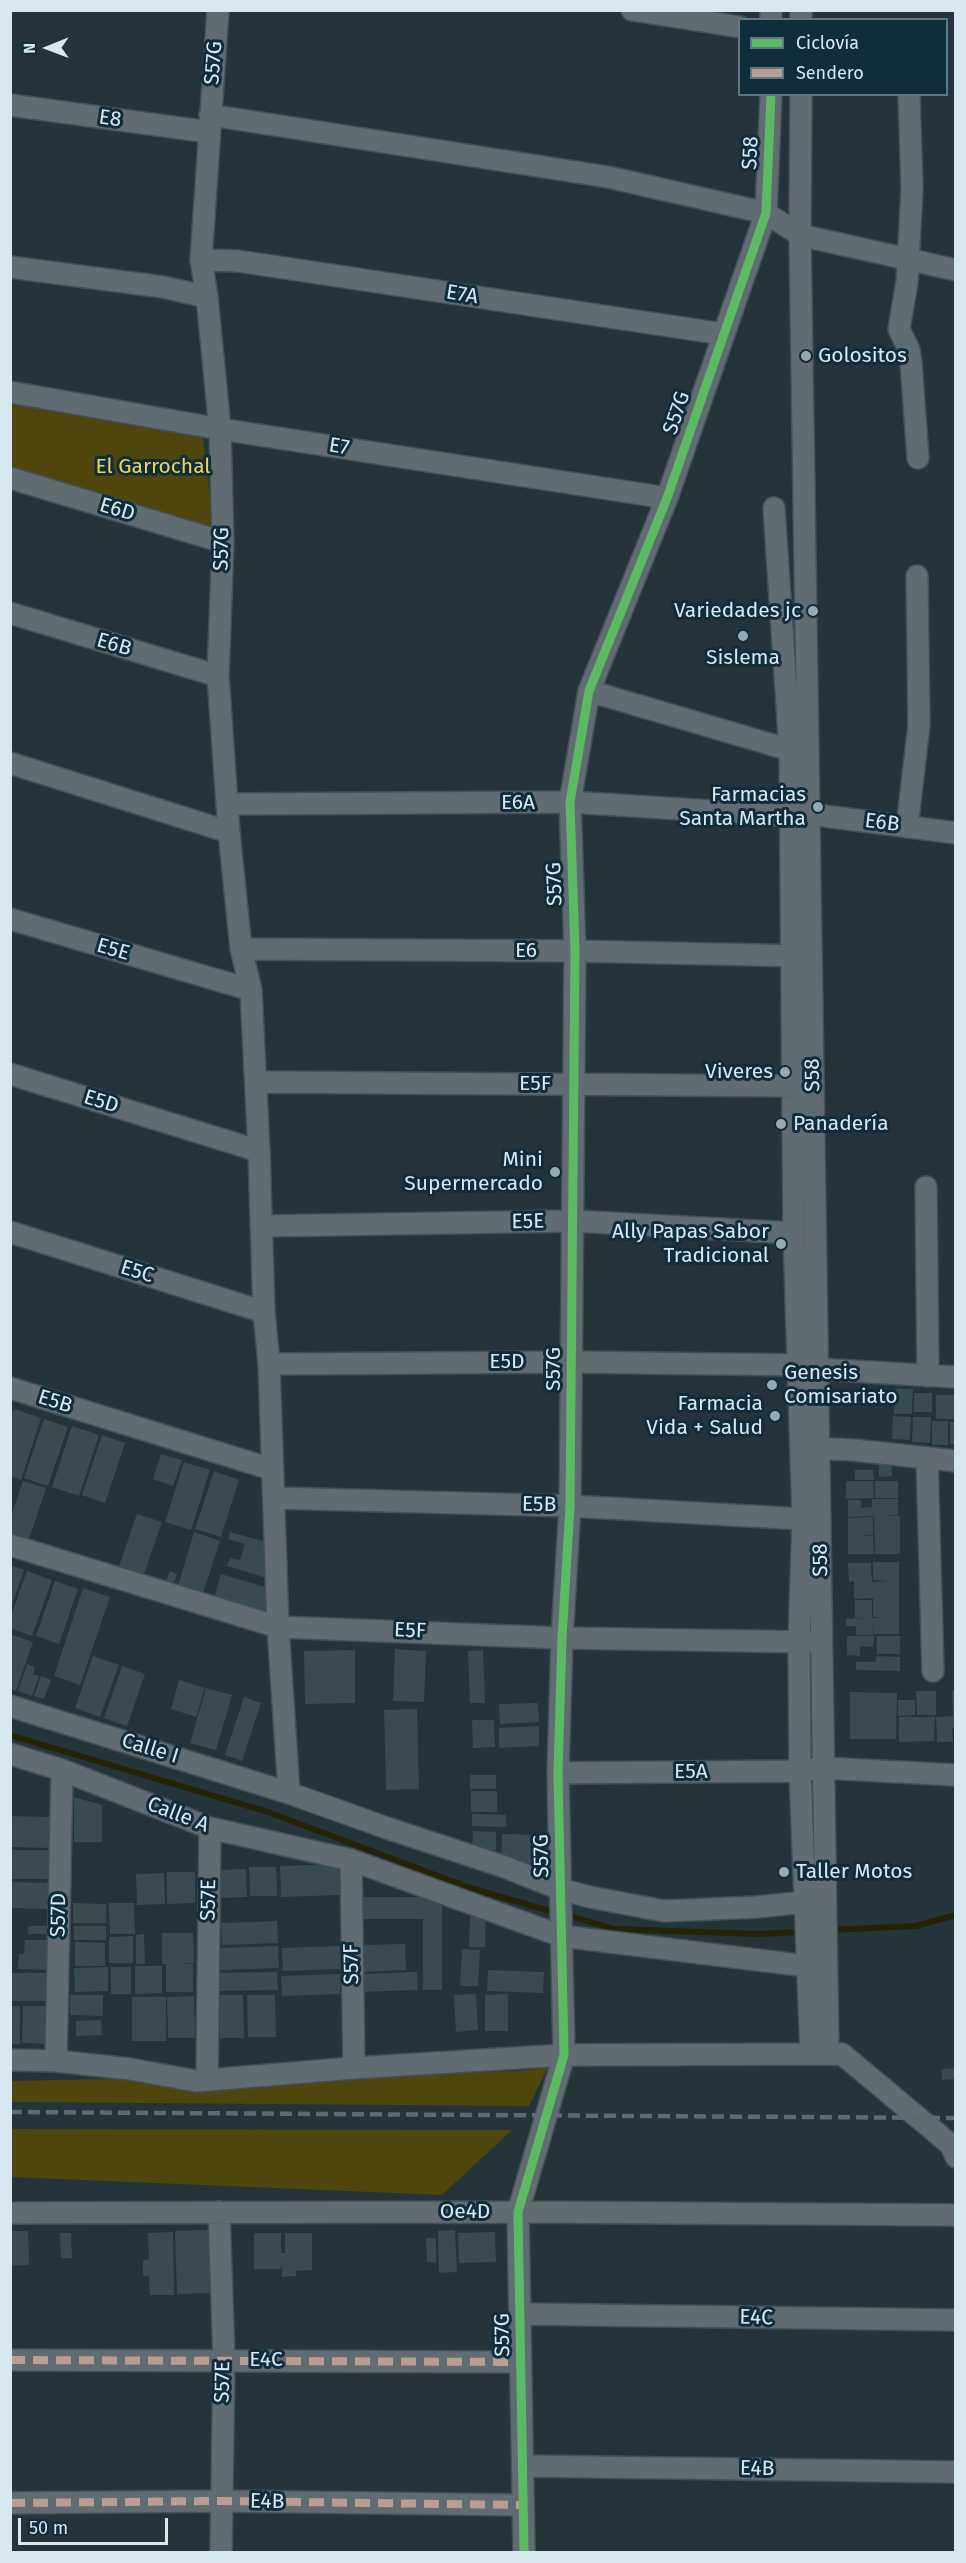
<!DOCTYPE html>
<meta charset="utf-8">
<style>
body{margin:0}
#map{position:relative;width:966px;height:2563px;overflow:hidden;background:#25343b;font-family:"Fira Sans",sans-serif}
canvas{display:block}
.frame{position:absolute;inset:0;border:12px solid #d7e8f1;pointer-events:none}
.legend{position:absolute;left:738px;top:18px;width:210px;height:78px;box-sizing:border-box;background:#102d3b;border:2px solid #607884;margin:0;padding:8px 10px;list-style:none;font-size:18px;color:#d7e8f1}
.legend li{display:flex;align-items:center;gap:12px;height:30px}
.legend b{width:30px;border:2px solid #607884}
.north{position:absolute;left:18px;top:18px;width:60px;height:60px;-webkit-text-stroke:4px #102d3b;paint-order:stroke;rotate:269deg;font-size:16px;font-weight:700;line-height:24px;text-align:center;color:#d7e8f1}
.north::after{content:'';display:block;margin:auto;width:21px;height:27px;background:#d7e8f1;clip-path:polygon(50% 0,100% 100%,50% 72%,0 100%)}
.scale{position:absolute;left:18px;top:2518px;width:150px;height:27px;box-sizing:border-box;border:3px solid #d7e8f1;border-top:0;padding-left:8px;font-size:18px;line-height:21px;white-space:nowrap;color:#d7e8f1;-webkit-text-stroke:4px #102d3b;paint-order:stroke}
</style>
<div id="map">
<canvas width="966" height="2563"></canvas>
<div class="frame"></div>
<ul class="legend">
<li><b style="height:8px;background:#5cba63"></b>Ciclovía</li>
<li><b style="height:8px;background:#b99d93"></b>Sendero</li>
</ul>
<div class="north">N</div>
<div class="scale">50 m</div>
</div>
<script>
const ctx = document.querySelector('canvas').getContext('2d');
ctx.lineJoin = 'round';
function fill(path, color) { ctx.fillStyle = color; ctx.fill(path, 'evenodd'); }
function strokePath(path, color, width, dash) { ctx.strokeStyle = color; ctx.lineWidth = width; ctx.lineCap = dash ? 'butt' : 'round'; ctx.setLineDash(dash || []); ctx.stroke(path); }
function write(font, color, halo, rows, align = 'center') {
  ctx.font = font + ' "Fira Sans",sans-serif'; ctx.lineWidth = 6; ctx.setLineDash([]); ctx.textBaseline = 'middle'; ctx.strokeStyle = halo; ctx.fillStyle = color; for (const [text, x, y, turn = 0] of rows) {
    ctx.save(); ctx.translate(x, y); ctx.rotate((+turn || 0) * Math.PI / 180); ctx.textAlign = isNaN(turn) ? turn : align; if (halo) ctx.strokeText(text, 0, 0); ctx.fillText(text, 0, 0); ctx.restore();
  }
}
fill(new Path2D(`
 M10,392L201,421L215,540L11,478Z
 M548,2067L529,2106L11,2102L10,2081L520,2071Z
 M11,2129L512,2130L442,2195L11,2177Z`), '#4f460d');
strokePath(new Path2D(`
 M10,1735L265,1811L470,1888L553,1912
 M571,1916L614,1929L758,1934L804,1932
 M830,1930L916,1926L956,1915`), '#262207', 6);
fill(new Path2D(`
 M895,1389H913L912,1414H894Z
 M914,1393H932V1412H914Z
 M936,1395H956V1419H936Z
 M14,1409L41,1418L21,1480L10,1476V1418Z
 M893,1416L911,1417L910,1440L892,1439Z
 M913,1417H931L930,1443L912,1442Z
 M44,1419L68,1427L48,1486L24,1478Z
 M932,1421H948V1445H932Z
 M950,1422H956V1444H950Z
 M72,1426L99,1435L79,1496L52,1487Z
 M102,1435L125,1443L105,1503L82,1495Z
 M161,1454L182,1460L173,1486L153,1479Z
 M879,1461H891L892,1476L879,1477Z
 M184,1462L210,1470L191,1530L165,1522Z
 M855,1470H873L874,1480H855Z
 M214,1471L239,1480L221,1537L195,1529Z
 M23,1481L46,1488L28,1542L10,1536V1520Z
 M846,1481H873L874,1498L846,1499Z
 M875,1481H898V1498H875Z
 M872,1499H898V1515L885,1516H900V1554H875L874,1516L848,1517V1500H861V1508L872,1507Z
 M137,1514L162,1522L144,1574L119,1566Z
 M873,1517V1535L859,1536H873L874,1554H848V1518Z
 M194,1532L220,1541L203,1593L178,1586Z
 M230,1532L270,1543L273,1580L227,1566L230,1558L240,1560L245,1544L228,1539Z
 M873,1562H899V1634H874L873,1623V1635H856V1626H846V1619L867,1618H855V1600H872V1618H883L873,1617V1587V1598L854,1599V1581L849,1582L848,1563H871L872,1582L888,1581L873,1580Z
 M10,1565L24,1570L11,1607H10Z
 M27,1571L52,1580L32,1636L10,1628V1618Z
 M170,1571L177,1574L174,1583L166,1581Z
 M221,1574L272,1589L264,1617L213,1602Z
 M55,1581L78,1589L59,1644L36,1636Z
 M83,1588L110,1597L80,1685L54,1676Z
 M10,1634L33,1642L16,1691L10,1688Z
 M847,1636H874L873,1647L860,1646V1656L847,1655Z
 M877,1636H900V1654H877Z
 M395,1649L426,1651L424,1702L393,1701Z
 M355,1650V1703L305,1704L304,1651Z
 M483,1650L485,1703H470L468,1651Z
 M93,1656L119,1665L100,1717L75,1708Z
 M876,1656L900,1657V1671L856,1670V1662H876Z
 M27,1664L35,1667L33,1674L39,1676L32,1696L18,1691Z
 M122,1666L145,1674L127,1726L104,1718Z
 M41,1676L51,1680L44,1699L34,1696Z
 M179,1680L205,1688L196,1717L171,1709Z
 M206,1688L232,1695L216,1750L190,1743Z
 M916,1691H936V1715H917Z
 M952,1691H956V1728H952L953,1742H937L936,1717L953,1716Z
 M850,1692L897,1693L896,1739H850Z
 M244,1697L261,1703L242,1761L225,1755Z
 M898,1700H915V1715L898,1716Z
 M538,1703L539,1722L500,1724L499,1704Z
 M417,1709L419,1789L386,1790L384,1710Z
 M899,1717H935L934,1741L899,1742Z
 M472,1720H494L495,1747L473,1748Z
 M539,1726V1746L499,1748V1728Z
 M470,1775H496V1789H470Z
 M471,1791H497V1812H471Z
 M74,1797L102,1805V1842H74Z
 M472,1814L506,1815V1827L472,1826Z
 M10,1816L52,1817L51,1848L10,1847Z
 M473,1831L496,1832V1850L472,1849Z
 M502,1834L539,1835L538,1864L501,1863Z
 M10,1850H51L50,1879H10Z
 M340,1864L341,1895L281,1897L280,1866Z
 M249,1867H276L277,1896H250Z
 M246,1869L247,1897L220,1898L219,1870Z
 M167,1872H195V1903L167,1904Z
 M164,1873L165,1904L137,1905L136,1874Z
 M10,1882L51,1883V1909L10,1908Z
 M361,1897H442V1990H423V1919H361Z
 M73,1903L106,1904V1923H73Z
 M109,1903H134L135,1934H110Z
 M470,1914H486L485,1947H469Z
 M277,1921L278,1943L222,1945L221,1923Z
 M28,1926H48V1934H28Z
 M74,1926H106V1940H74Z
 M162,1933H193L194,1963H177L193,1964V1992H166V1964H162Z
 M144,1934L145,1964H136V1935Z
 M133,1936V1963H109V1937Z
 M25,1940H53V1970L18,1969L19,1954H24Z
 M75,1942L105,1943V1966H75Z
 M405,1944L406,1970L361,1972L360,1945Z
 M278,1946L279,1968L219,1970L218,1948Z
 M340,1946L341,1969L283,1971L282,1948Z
 M462,1949L480,1950L478,1986H460Z
 M135,1966H162V1993L135,1994Z
 M108,1967V1991L75,1992L74,1968Z
 M111,1967H131V1994H111Z
 M488,1970L544,1972L543,1993L487,1991Z
 M277,1972L278,1990L220,1991L219,1973Z
 M417,1972L418,1990L360,1992L359,1974Z
 M10,1973H52V2001H10Z
 M340,1974V1994L282,1996L281,1976Z
 M476,1994L478,2030L456,2032L454,1995Z
 M508,1994V2031H485V1995Z
 M70,1995H103V2016L70,2015Z
 M219,1995H243L244,2038H220Z
 M247,1995H275L276,2037H248Z
 M194,1996L195,2038H168L167,1997Z
 M132,1997H166V2041H132Z
 M10,2006H20V2044H10Z
 M23,2006H54L53,2044L22,2043Z
 M101,2020L102,2035L76,2036V2021Z
 M956,2068V2079L942,2080L941,2069Z
 M208,2230L210,2293L177,2294L175,2231Z
 M455,2230L457,2272L439,2273L438,2231Z
 M10,2231H28L29,2265L10,2266Z
 M173,2232L174,2295H150L149,2276H143V2260H149L148,2233Z
 M495,2232L496,2262L459,2263L458,2233Z
 M60,2233H71L72,2258H61Z
 M254,2233H281V2253H285V2233H312V2270L296,2271V2276L282,2277V2263L281,2269H254Z
 M426,2238H436V2262H427Z`), '#394a51');
const minor = new Path2D(`
 M218,10L201,260L207,297L220,429L223,542L218,676L229,832L241,949L251,990L259,1151L264,1312L269,1364L278,1627L289,1793
 M632,10L740,27
 M771,10V20
 M801,20V10
 M801,94L800,235L828,2054
 M909,94L912,189L907,282L899,329L909,350L911,362L918,458
 M10,105L209,132
 M210,115L608,177L766,213L800,235L956,270
 M201,260L238,261L723,334
 M10,267L163,287L207,297
 M10,392L220,429L667,498
 M10,478L223,542
 M774,508L790,750L794,1233L803,1519L799,1643L800,1771L811,2053
 M10,613L218,676
 M589,691L790,750L802,751
 M10,763L229,832
 M228,804L570,802L790,816L809,814L956,833
 M907,827L919,725L917,576
 M10,919L251,990
 M241,949L575,951L805,956
 M10,1074L259,1151
 M256,1082L807,1086
 M926,1187L928,1376
 M261,1226L573,1221L794,1233
 M10,1232L264,1312
 M269,1364L572,1362L797,1365L817,1369L956,1377
 M10,1388L271,1469
 M807,1448L853,1450L956,1461
 M927,1458L933,1671
 M275,1498L570,1506L803,1519
 M10,1545L278,1627L562,1638L812,1642
 M10,1706L289,1793L387,1828L505,1867L560,1889L590,1897L664,1911L757,1907L805,1902
 M10,1754L62,1770L210,1828L351,1860L561,1936L807,1966
 M558,1773L800,1771L824,1768L956,1775
 M351,1860L354,2068
 M10,2060L56,2061L130,2069L196,2081L354,2068L564,2055L842,2054L951,2145L956,2157
 M56,2061L62,1770
 M207,2080L210,1828
 M219,2212L224,2360L221,2552
 M10,2213L518,2212L956,2215
 M521,2314L956,2320
 M10,2360L521,2362
 M523,2466L956,2472
 M10,2503L221,2501L523,2505
 M524,2552L518,2212L564,2055L558,1773L562,1638L570,1506L575,951L570,802L589,691L667,498L766,213L771,94`);
strokePath(minor, '#435057', 24);
strokePath(minor, '#606c72', 21);
strokePath(new Path2D(`
 M10,2112L956,2118`), '#5e6a70', 4.5, [12, 6]);
strokePath(new Path2D(`
 M10,2360L521,2362
 M10,2503L221,2501L523,2505`), '#b99d93', 8, [15, 8]);
strokePath(new Path2D(`
 M524,2552L518,2212L564,2055L558,1773L562,1638L570,1506L575,951L570,802L589,691L667,498L766,213L771,94`), '#5cba63', 9);
for (const [x, y, r, color] of [
 [806,356,6,"#99a9b1"],
 [813,611,6,"#99a9b1"],
 [743,636,6,"#99a9b1"],
 [818,807,6,"#99a9b1"],
 [785,1072,6,"#99a9b1"],
 [781,1124,6,"#99a9b1"],
 [555,1172,6,"#99a9b1"],
 [781,1244,6,"#99a9b1"],
 [772,1385,6,"#99a9b1"],
 [775,1416,6,"#99a9b1"],
 [784,1872,6,"#99a9b1"]
]) { const dot = new Path2D(); dot.arc(x, y, r, 0, 2 * Math.PI); ctx.fillStyle = color; ctx.fill(dot); strokePath(dot, '#102d3b', 2); }
write('21px', '#d7e8f1', '#102d3b', [
 ["S57G",214,63,-86],
 ["E8",110,119,8],
 ["S58",751,153,-87],
 ["E7A",462,295,9],
 ["S57G",677,413,-71],
 ["E7",339,447,9],
 ["E6D",117,510,17],
 ["S57G",222,549,-89],
 ["E6B",114,645,16],
 ["E6A",518,803],
 ["E6B",882,823,7],
 ["S57G",555,884,-92],
 ["E5E",113,950,16],
 ["E6",526,951],
 ["S58",813,1075,-91],
 ["E5F",535,1084],
 ["E5D",101,1102,17],
 ["E5E",528,1222,-1],
 ["E5C",137,1272,17],
 ["E5D",507,1362],
 ["S57G",554,1369,-90],
 ["E5B",55,1402,17],
 ["E5B",539,1505,1],
 ["S58",821,1560,-91],
 ["E5F",410,1631,2],
 ["Calle I",150,1749,17],
 ["E5A",691,1772],
 ["Calle A",178,1815,21],
 ["S57G",542,1856,-91],
 ["S57E",209,1900,-89],
 ["S57D",59,1915,-89],
 ["S57F",352,1964,-91],
 ["Oe4D",465,2212],
 ["E4C",756,2318,1],
 ["S57G",503,2335,-91],
 ["E4C",266,2360],
 ["S57E",223,2382,-89],
 ["E4B",757,2469,1],
 ["E4B",267,2502,1]
]);
write('21px', '#d7e8f1', '#102d3b', [
 ["Golositos",818,356,"left"],
 ["Variedades jc",801,611],
 ["Sislema",743,658,"center"],
 ["Farmacias",806,795],
 ["Santa Martha",806,819],
 ["Viveres",773,1072],
 ["Panadería",793,1124,"left"],
 ["Mini",543,1160],
 ["Supermercado",543,1184],
 ["Ally Papas Sabor",769,1232],
 ["Tradicional",769,1256],
 ["Genesis",784,1373,"left"],
 ["Comisariato",784,1397,"left"],
 ["Farmacia",763,1404],
 ["Vida + Salud",763,1428],
 ["Taller Motos",796,1872,"left"]
], 'right');
write('21px', '#eed556', '#102d3b', [
 ["El Garrochal",153,467]
]);
</script>
